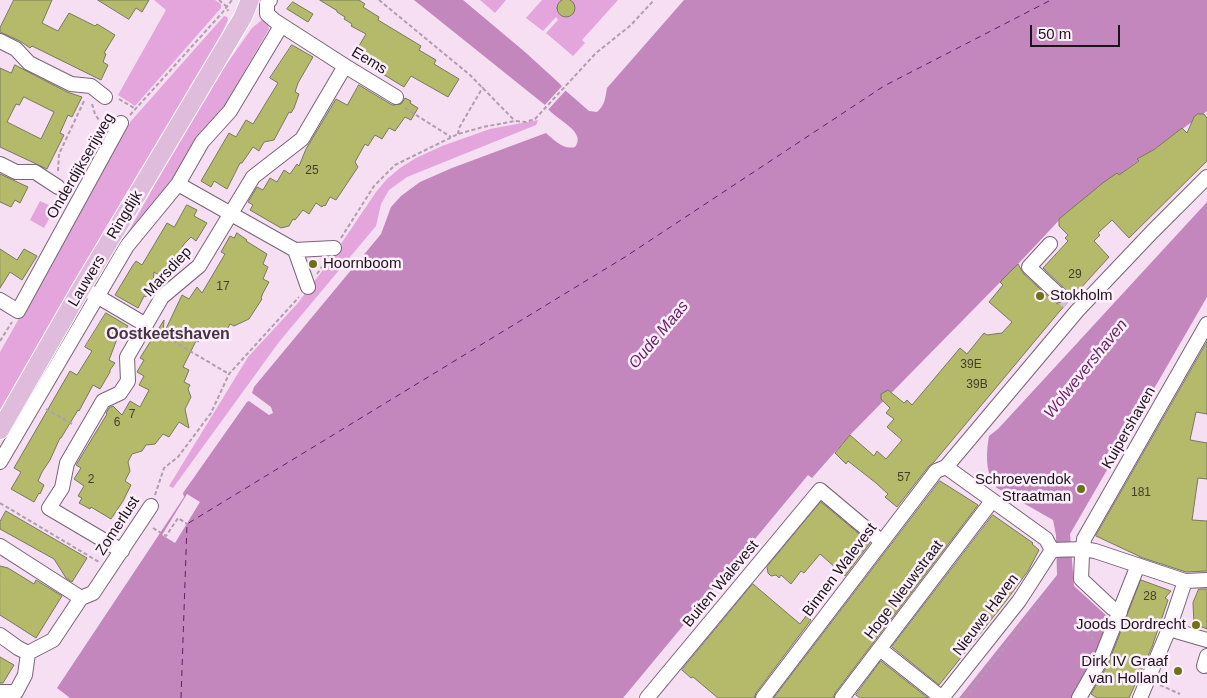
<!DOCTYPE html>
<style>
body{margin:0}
#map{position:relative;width:1207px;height:698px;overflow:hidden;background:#f6def3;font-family:Arial,sans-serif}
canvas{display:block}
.scale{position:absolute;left:1030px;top:25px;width:90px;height:22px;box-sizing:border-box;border:2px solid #1c141b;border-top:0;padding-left:6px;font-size:15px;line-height:18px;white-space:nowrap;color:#1c141b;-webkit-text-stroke:4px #feeffc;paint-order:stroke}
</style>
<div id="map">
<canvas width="1207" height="698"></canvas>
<div class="scale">50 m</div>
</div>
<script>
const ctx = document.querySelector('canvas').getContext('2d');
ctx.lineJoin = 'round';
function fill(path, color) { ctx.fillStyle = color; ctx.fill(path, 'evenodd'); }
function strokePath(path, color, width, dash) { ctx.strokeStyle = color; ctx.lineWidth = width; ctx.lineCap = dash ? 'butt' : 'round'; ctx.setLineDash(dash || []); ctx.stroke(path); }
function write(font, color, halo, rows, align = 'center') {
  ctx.font = font + ' Arial,sans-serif'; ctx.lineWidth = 5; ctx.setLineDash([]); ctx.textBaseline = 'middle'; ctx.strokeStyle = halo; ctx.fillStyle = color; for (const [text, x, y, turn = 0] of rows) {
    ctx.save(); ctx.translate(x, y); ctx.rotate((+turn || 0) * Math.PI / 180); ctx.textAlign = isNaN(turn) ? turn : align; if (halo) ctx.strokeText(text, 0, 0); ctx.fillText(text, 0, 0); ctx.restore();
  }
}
fill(new Path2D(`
 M154,0H215L221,4V8L135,106L118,95L166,10Z
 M480,0H506L495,13Z
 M542,0H618L582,40L585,43L573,56L546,33L558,20L556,17L543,31L526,18Z
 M224,16L227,17L228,20L221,35L0,410V352L131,121Z
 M263,19L267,22L269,29L218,117L206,126L172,183L126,236L207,92L252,28Z
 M538,120L536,125L407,177L389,190L381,204L376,226L279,342L173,488L169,486L248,357L297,304L326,266L376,192L387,179L400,168L416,158L442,146L490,129Z
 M40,201L55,208L44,228L30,220Z`), '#e3a5dc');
fill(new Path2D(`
 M414,0H463L525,52L559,83L566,91L589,111L597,112C605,105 605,99 607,88L684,0H1207V111L1064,215L1018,264L850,435L812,478L808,475L623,698H70L57,688L184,497L183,493L247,402L249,401L269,415L273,413L271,407L252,393L254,387L381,234L391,207L401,196L420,182L452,168L546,133C554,140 563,150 575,147C588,131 553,119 545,105Z
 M1207,202V297L1070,534L1074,586L1109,618L1110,622L1101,648L1073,698H959L1057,575L1056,535L1053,520L997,488C985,474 986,454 989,436L998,429Z`), '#c386bd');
fill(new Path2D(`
 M564,84L567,89L546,112L543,107Z
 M187,494L200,502L175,543L162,535Z`), '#f6def3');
strokePath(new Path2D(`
 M181,698L187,524L625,257L884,86L1051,0`), '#661e63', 1, [6, 5]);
const building = new Path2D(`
 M557 8a9 9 0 1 1 18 0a9 9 0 1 1-18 0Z
 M14,0H52L42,23L58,31L69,13L95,26L97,24L115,35L104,53L106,54L103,62L108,65L101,80L32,46L30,48L20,41L0,32V28Z
 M98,0H149L142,12L136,8L129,19Z
 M320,0H359L365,4L363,7L379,17L378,20L421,46L419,50L436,60L434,64L459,79L448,97L411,76L404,87L353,56L366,34L351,26L352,24L344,19L345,17L337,12V11Z
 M293,2L313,14L308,22L287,9Z
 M292,45L313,57L298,83L295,92L299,94L294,108L291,113L289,112L274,140L264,142L259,151L253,147L242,163H240L227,189L214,181L211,187L201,181L229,133L236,137L246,120L253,124L278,83L270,78Z
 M15,65L67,92L82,97L72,117L68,115L60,133L64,135L47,169L0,147V68L11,73ZM24,97L54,112L41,139L7,122L16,104L19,105Z
 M359,85L392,105L401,104L405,98L411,101L410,103L418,108L411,120L405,117L395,131L389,128L382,139L375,135L368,146L365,144L355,162L358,167L336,200L330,197L325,206L324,205L322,207L316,203L309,214L303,210L295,220L293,219L289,226L281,228L250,210L253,205L248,202L257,187L263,190L270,178L277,182L284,170L290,174L297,164L299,166L306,149L336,99L347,105Z
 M1198,114H1204L1207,118V161L1129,238L1112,220L1098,233L1100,235L1094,241L1109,257L1059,312L934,462L929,466L897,507L885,497L888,494L876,483L848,461L846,464L835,453L850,435L874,456L877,451L886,459L902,440L887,427L894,419L886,413L890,408L881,399V394L888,390L904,403L907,400L912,405L960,348L967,354L984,333L987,335L1002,333L1012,322L989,302L1003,285L1000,282L1018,264L1023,273L1053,301L1058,304L1065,301L1068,296L1065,289L1043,268L1068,241L1065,238L1068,235L1059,226V219L1104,182L1117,173L1119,175L1139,161L1137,159L1155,149L1182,128L1187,133L1194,117Z
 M0,174L28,187L20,203L15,200L11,207L0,202Z
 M187,205L197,210L194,216L207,223L196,241L191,237L184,244L165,279L154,272L153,283L151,282L146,297L144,296L138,308L115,295L133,265L136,261L142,265L167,223L174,227Z
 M237,233L247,240L246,241L267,254L263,264L268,267L263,279L269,282L263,293L261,298L262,299L249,319L234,326L230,324L225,333L223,332L222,334L215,330L210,339L208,338L207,340L201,336L198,342L196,341L183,367L189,370L184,382L190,385L188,389L191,397L185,409L189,428L179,422L169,437L163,434L155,444L146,445L142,451L132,454L128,462L130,471L125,481L131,485L123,501L111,519L91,507L90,509L79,503L82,498L78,496L84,486L74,479L81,468L76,465L107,414L106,413L109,408L113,406L122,415L130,401L140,407L149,390L139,385L144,376L137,372L144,360L140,358L164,320L163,335L182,295L189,299L197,287L202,293L225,254L221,252L230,236L234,238Z
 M0,249L17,260L24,249L37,256L22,280L10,272L0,288Z
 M106,313L128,326L122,334L112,336L117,339L109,360L115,363L110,370V372L100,389L93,385L79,411L78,410L61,438H60L50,460L42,472L38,481L44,485L40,494L39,493L34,502L11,489L21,472L14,468L70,371L77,375L92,351L85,347Z
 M1207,342V414L1196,412L1190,440L1207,443V479L1198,478L1192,520L1207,521V571L1186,572L1143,558L1096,536Z
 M940,481L978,505L835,693L833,698H774Z
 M821,502L870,543L845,576L820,554L804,573L801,571L791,584L781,575L779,578L776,575L771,576L768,573L767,567Z
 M6,511L87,558L72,582L66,578L54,559L0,529V522Z
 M993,515L1033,543L1032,544L1039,550L1028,571L1006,601L939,685L892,647Z
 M0,566L8,568L34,584L36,580L62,596L36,638L0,615Z
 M1141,580L1171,591L1165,598L1168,600L1152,647L1129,698H1097L1091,694L1108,664Z
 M753,584L800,624L806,616L811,620L756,693L754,698H718L693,677L691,678L682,670Z
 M1199,589H1207V629L1194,624L1193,603Z
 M0,657L14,665L3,683H0Z
 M881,661L928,698H860L856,695Z`);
fill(building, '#b4ba69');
strokePath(building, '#77795f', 1);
strokePath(new Path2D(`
 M1059,295L1068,302`), '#d5c0d3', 14, [14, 7]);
const minor = new Path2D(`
 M270,0L267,3V14L275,21L345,66L396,97
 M0,41L16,49L29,63L71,84L91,86L105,97
 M0,164L16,172H35L58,187
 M178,184L295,250L308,287
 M1050,244L1029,267L1059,295
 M295,250L334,248
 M90,292L146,325
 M0,300L18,311L121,123
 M0,462L127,246L178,184L202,142L230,111L281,26
 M946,467L1077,311L1152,232L1207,177
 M946,467L1046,539L1052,550
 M0,546L81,598
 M1083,549L1084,539L1207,324
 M1052,550L1083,549L1095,551L1185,581L1169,629L1140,698
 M122,551L49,508L62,488L67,463L103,401L120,393L128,381L127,357L162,297L199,266L253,177L302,139L345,66
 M1082,555L1081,579L1112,608L1120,612
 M1185,581L1207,580
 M1169,629L1207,640
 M0,635L18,648L28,653
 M880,649L942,698
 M28,653L53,640L81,598L93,593L151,506
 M1204,666L1207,656
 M0,692H16L25,675L28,653
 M647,698L820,490L882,542
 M763,698L936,471L946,467
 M842,698L992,501
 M942,698L1019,601L1052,550
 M1079,698L1100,661L1138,565`);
const major = new Path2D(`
 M0,430L82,287L243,17L250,0`);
strokePath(minor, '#796477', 16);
strokePath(major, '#fff', 20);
strokePath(new Path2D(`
 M219,0L227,7L228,11
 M379,0L470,75L515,121
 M119,99L136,109
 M92,104L95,114L104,128
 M405,108L451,137
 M130,115L222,13L232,0
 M458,134L459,128L483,87
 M58,171L59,154L85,99
 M341,238L374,186L395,165L458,134L483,127L515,121L526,122L535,119L596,53L631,25L654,0
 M317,274L326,261
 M156,331L229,374
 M0,341L12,322
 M46,409L74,425
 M155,495L164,468L178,457L211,413L229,374L299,297
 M0,503L99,562
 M153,528L166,536L178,518L187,524
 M1072,619L1094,640
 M1160,685L1180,694
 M965,698L1045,596`), '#b09dae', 2, [4, 2.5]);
strokePath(minor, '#fff', 14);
strokePath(major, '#e0bcdc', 18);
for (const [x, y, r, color] of [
 [313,264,5,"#6e7117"],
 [1040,296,5,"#6e7117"],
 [1081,489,5,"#6e7117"],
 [1196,625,5,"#6e7117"],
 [1178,671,5,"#6e7117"]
]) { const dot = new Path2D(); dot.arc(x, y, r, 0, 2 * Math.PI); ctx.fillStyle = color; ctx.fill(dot); strokePath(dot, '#feeffc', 2); }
write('12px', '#423e2e', null, [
 ["25",312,171],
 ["29",1075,275],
 ["17",223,287],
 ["39E",971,365],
 ["39B",977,385],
 ["7",132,415],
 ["6",117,423],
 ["57",904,478],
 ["2",91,480],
 ["181",1141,493],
 ["28",1150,597]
]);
write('15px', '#1c141b', '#feeffc', [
 ["Eems",369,61,31],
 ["Onderdijkserijweg",81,166,-60],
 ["Ringdijk",125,215,-59],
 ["Marsdiep",168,272,-47],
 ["Lauwers",87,281,-59],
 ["Kuipershaven",1129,428,-60],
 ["Zomerlust",118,526,-57],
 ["Binnen Walevest",840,570,-53],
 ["Buiten Walevest",721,584,-50],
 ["Hoge Nieuwstraat",904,590,-53],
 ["Nieuwe Haven",986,615,-53]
]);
write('15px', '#1c141b', '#feeffc', [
 ["Hoornboom",323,264,"left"],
 ["Stokholm",1050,296,"left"],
 ["Schroevendok",1071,480],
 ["Straatman",1071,497],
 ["Joods Dordrecht",1186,625],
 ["Dirk IV Graaf",1168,662],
 ["van Holland",1168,679]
], 'right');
write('bold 16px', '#463344', '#feeffc', [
 ["Oostkeetshaven",168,335]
]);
write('italic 16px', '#661e63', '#feeffc', [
 ["Oude Maas",659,335,-50],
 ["Wolwevershaven",1086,369,-51]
]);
</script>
